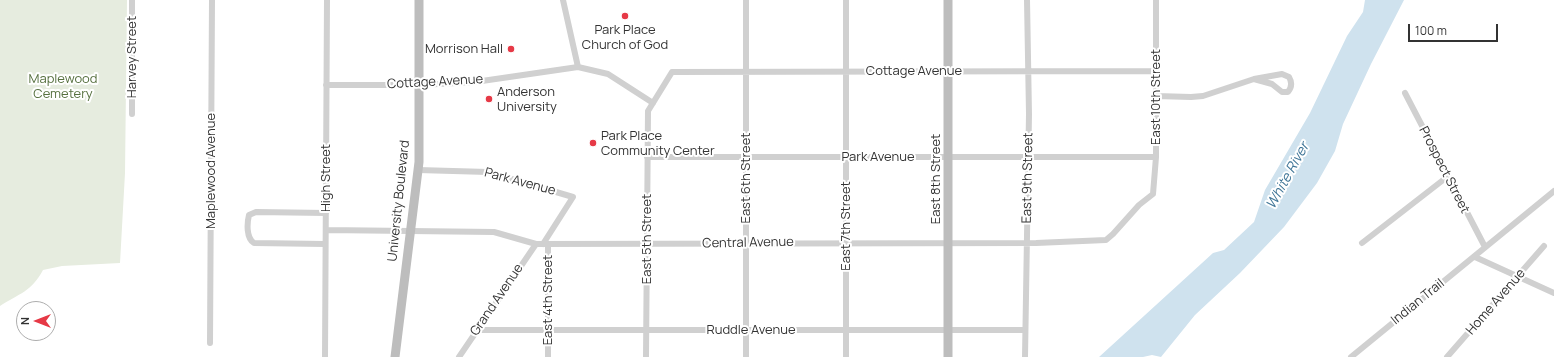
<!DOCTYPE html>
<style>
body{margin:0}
#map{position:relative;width:1554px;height:357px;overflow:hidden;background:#fff;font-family:Manrope,sans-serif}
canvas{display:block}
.north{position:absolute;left:16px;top:301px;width:40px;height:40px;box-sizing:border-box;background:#fff;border:1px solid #adadad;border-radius:50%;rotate:270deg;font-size:11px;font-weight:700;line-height:16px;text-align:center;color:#333}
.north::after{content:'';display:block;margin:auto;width:14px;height:18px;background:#e63946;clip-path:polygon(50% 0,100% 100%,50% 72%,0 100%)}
.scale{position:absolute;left:1408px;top:24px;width:90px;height:18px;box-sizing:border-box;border:2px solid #333;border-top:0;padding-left:5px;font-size:12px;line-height:14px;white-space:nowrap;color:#333;-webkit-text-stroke:3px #fff;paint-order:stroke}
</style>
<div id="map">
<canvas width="1554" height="357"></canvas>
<div class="north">N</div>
<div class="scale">100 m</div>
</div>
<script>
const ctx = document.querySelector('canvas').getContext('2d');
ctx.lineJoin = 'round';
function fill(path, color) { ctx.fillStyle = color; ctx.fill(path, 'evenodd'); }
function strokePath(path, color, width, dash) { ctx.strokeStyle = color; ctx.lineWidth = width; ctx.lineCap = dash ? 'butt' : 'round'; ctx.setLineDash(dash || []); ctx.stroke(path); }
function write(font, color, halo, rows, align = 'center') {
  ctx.font = font + ' Manrope,sans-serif'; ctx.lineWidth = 4; ctx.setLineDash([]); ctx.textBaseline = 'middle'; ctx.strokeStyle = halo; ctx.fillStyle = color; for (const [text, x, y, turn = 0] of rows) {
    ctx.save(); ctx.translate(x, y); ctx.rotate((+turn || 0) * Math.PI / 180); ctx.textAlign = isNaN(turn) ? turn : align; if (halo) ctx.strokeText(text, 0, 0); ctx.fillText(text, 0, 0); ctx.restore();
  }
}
fill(new Path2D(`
 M0,0H127L125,173L120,263L62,266L43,270C32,291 19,294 0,306Z`), '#e6ecdf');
fill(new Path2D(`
 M1365,0H1404L1371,64L1343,124L1335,151L1317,183L1284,227L1240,273L1195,315L1161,357L1152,355L1143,357H1099L1213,253L1224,250L1254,222L1265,190L1310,113L1347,36L1363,12Z`), '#cfe2ee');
strokePath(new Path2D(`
 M132,0V114
 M563,0L578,67
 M846,0V357
 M1282,74L1289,77C1292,82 1292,87 1288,92H1282L1272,84L1254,79Z
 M326,85H420L475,82L578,67L608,74L653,103
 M1405,93L1485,247
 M1156,96L1191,97L1203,96L1254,79
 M647,157H1156
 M418,170L488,172L573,197L543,244
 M326,230L494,232L536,244L1036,243L1106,240L1113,234L1139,205L1153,194L1156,157V0
 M1362,243L1447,177
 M325,244L254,243C246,238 247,223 249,215L256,212L326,213
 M1475,257L1554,293
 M477,330H1025
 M210,343L212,0
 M325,357L327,0
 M459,357L536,244
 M548,357V244
 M646,357L648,111L672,72L1156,71
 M746,357V0
 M1025,357L1029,114L1027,0
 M1351,357L1554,191
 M1447,357L1544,246`), '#d0d0d0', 6);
strokePath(new Path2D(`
 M948,0V357
 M395,357L419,162V0`), '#bdbdbd', 9);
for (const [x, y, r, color] of [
 [625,16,4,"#e63946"],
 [511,49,4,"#e63946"],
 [489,99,4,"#e63946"],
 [593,143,4,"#e63946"]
]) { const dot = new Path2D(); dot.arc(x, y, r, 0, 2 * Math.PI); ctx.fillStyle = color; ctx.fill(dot); strokePath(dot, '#fff', 1.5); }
write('13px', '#333', '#fff', [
 ["Park Place",625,30,"center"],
 ["Church of God",625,45,"center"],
 ["Morrison Hall",503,49,"right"],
 ["Anderson",497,92],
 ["University",497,107],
 ["Park Place",601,136],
 ["Community Center",601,151]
], 'left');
write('13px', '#333', '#fff', [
 ["Harvey Street",132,57,-90],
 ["Cottage Avenue",914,71],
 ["Cottage Avenue",435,82,-3],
 ["East 10th Street",1156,97,-90],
 ["Park Avenue",878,157],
 ["Prospect Street",1444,170,63],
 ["Maplewood Avenue",211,171,-90],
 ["High Street",326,178,-90],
 ["East 6th Street",746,178,-90],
 ["East 9th Street",1028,178,-89],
 ["East 8th Street",936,179,-90],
 ["Park Avenue",520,182,15],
 ["University Boulevard",399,201,-84],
 ["East 7th Street",846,226,-90],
 ["East 5th Street",647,239,-90],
 ["Central Avenue",748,243,-1],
 ["Grand Avenue",497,300,-56],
 ["East 4th Street",548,300,-90],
 ["Indian Trail",1418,302,-39],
 ["Home Avenue",1496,302,-49],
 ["Ruddle Avenue",751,330]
]);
write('13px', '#56703f', '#fff', [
 ["Maplewood",63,79],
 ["Cemetery",63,94]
]);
write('italic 14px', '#3f7597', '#fff', [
 ["White River",1288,176,-61]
]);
</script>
